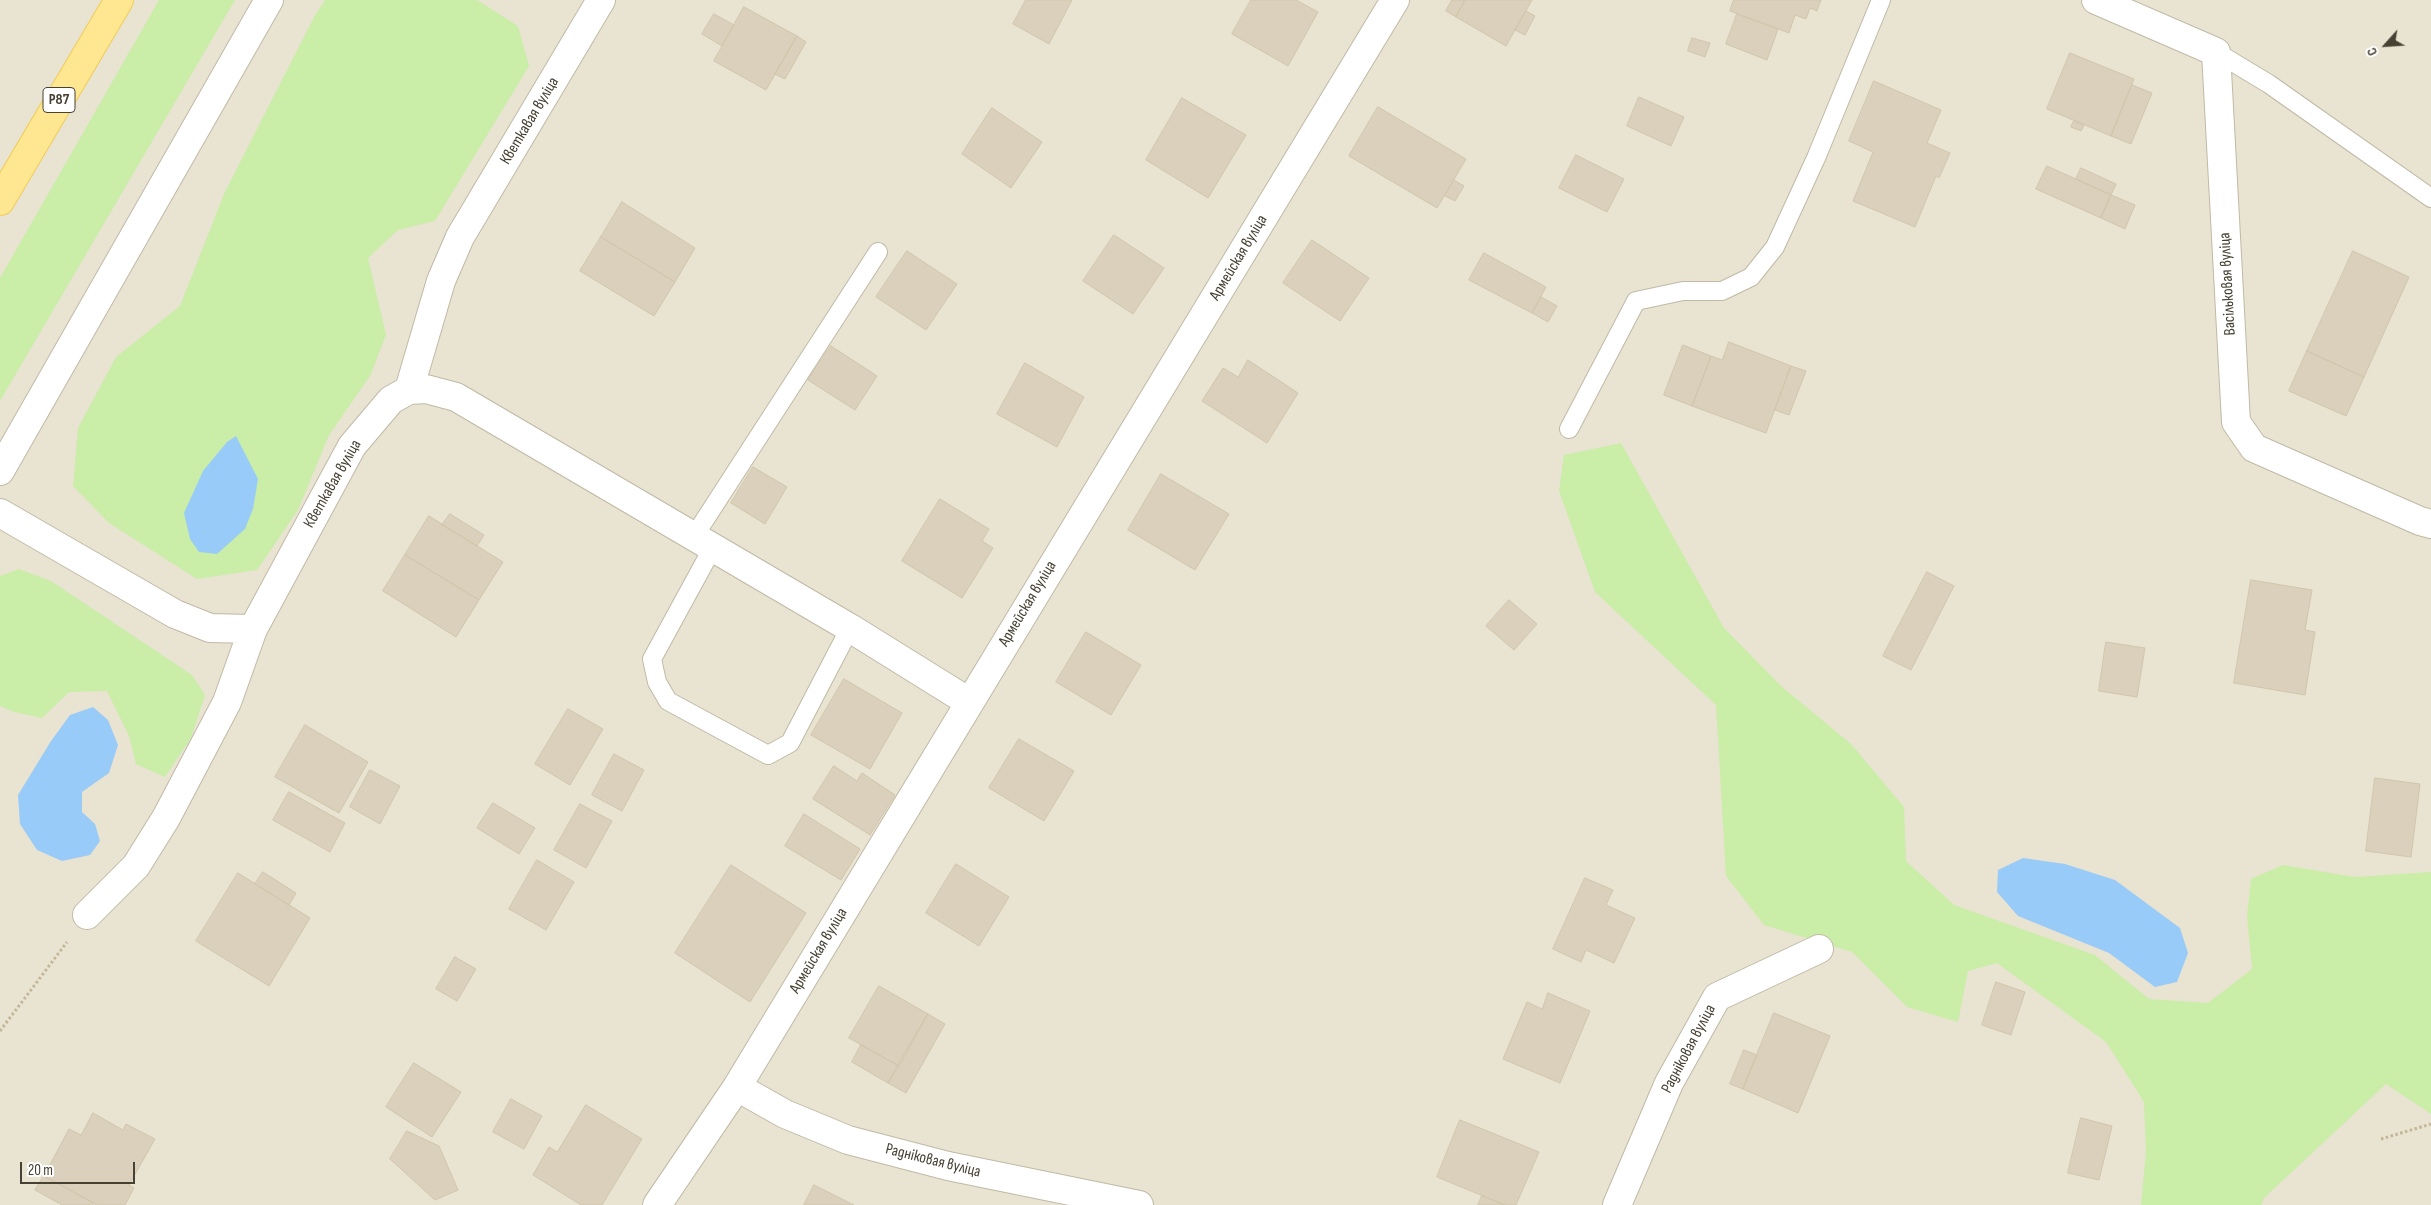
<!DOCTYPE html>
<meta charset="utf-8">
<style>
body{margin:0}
#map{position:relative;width:2431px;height:1205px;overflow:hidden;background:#f4f0e4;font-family:"Sofia Sans Condensed",sans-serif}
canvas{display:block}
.north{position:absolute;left:2361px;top:20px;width:50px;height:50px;-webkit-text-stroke:4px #fff;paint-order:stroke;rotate:244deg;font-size:14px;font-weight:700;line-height:20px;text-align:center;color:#474133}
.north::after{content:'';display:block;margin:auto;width:18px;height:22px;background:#474133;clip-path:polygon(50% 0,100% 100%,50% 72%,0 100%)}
.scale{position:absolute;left:20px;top:1162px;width:115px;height:22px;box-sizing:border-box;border:2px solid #474133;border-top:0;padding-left:6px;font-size:15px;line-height:18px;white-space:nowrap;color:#474133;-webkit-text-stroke:4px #fff;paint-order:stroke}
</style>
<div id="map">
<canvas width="2431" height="1205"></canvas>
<div class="north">С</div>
<div class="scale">20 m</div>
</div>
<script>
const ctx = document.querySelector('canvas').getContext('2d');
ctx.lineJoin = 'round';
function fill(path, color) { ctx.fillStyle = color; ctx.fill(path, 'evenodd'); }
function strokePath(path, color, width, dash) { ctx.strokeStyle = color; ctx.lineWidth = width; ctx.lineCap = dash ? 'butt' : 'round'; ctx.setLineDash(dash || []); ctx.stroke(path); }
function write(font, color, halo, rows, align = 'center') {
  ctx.font = font + ' "Sofia Sans Condensed",sans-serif'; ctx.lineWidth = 4; ctx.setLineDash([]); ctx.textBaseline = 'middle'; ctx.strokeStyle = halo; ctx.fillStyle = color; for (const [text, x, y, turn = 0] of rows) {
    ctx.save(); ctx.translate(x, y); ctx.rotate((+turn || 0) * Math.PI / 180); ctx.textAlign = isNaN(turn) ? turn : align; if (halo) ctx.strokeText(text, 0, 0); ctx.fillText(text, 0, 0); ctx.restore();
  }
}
fill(new Path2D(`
 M0,0H2431V1205H0Z`), '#e9e3d2');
fill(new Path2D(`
 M159,0H235L0,401V278Z
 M325,0H477L518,26L529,66L435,221L398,230L368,258L386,335L370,376L329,435L298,510L257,570L197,579L109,523L73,486L78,428L116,357L180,306L224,194L315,15Z
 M1621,443L1724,628L1781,686L1851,744L1904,807L1906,861L1954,905L2095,955L2149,999L2208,1003L2252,969L2247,916L2251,879L2283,865L2355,877L2431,872V1114L2386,1084L2264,1198L2261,1205H2141L2146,1152L2144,1102L2106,1042L1997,963L1968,971L1958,1022L1907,1007L1852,952L1764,925L1726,876L1716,705L1595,592L1559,491L1564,455Z
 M19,569L51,581L192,675L205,695L191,738L165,777L136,764L129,736L107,691L69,692L42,718L14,712L0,706V576Z`), '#caeda8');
fill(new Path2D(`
 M236,436L258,479L253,509L245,529L217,554L199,552L190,539L184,513L203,471L227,442Z
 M93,707L108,720L118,745L109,773L82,792V812L95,824L100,841L90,855L62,861L37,850L20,824L18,795L51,741L70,715Z
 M2023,858L2065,864L2115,880L2180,928L2188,953L2177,982L2155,987L2109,953L2018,916L1997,892L1998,870Z`), '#99cbf8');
const building = new Path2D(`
 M1026,0H1072L1049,44L1013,24Z
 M1251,0H1296L1318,12L1288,66L1232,34Z
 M1452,0H1465L1456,17L1446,11Z
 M1465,0H1532L1506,46L1456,17Z
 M1734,0H1821L1817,11L1810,8L1806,19L1795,15L1789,33L1730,11Z
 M744,7L797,36L766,90L714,61Z
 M1526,11L1535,16L1525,35L1515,30Z
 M714,14L734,25L722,46L702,34Z
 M1737,14L1778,29L1767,60L1726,44Z
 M797,36L806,42L785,79L775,74Z
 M1692,38L1710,43L1705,57L1688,51Z
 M2070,53L2134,79L2111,136L2047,109Z
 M1874,81L1941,110L1927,143L1950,153L1939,178L1936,176L1915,227L1853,201L1873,152L1849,141Z
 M2132,85L2152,93L2131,144L2111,136Z
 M1639,97L1684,117L1671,146L1627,126Z
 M1182,98L1246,135L1208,198L1146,160Z
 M1378,107L1466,159L1437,208L1349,156Z
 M992,108L1042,142L1011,188L962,154Z
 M2074,121L2084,125L2081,131L2071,127Z
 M1576,155L1624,179L1607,212L1559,188Z
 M2047,166L2111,195L2101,218L2036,189Z
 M2081,168L2116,184L2111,195L2076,179Z
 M1454,180L1464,186L1455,201L1445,196Z
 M2111,195L2135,205L2125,229L2101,218Z
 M622,202L695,248L675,282L601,237Z
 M1114,235L1164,268L1133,314L1083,281Z
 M601,237L675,282L654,316L580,271Z
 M1312,240L1369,278L1340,321L1283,283Z
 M907,251L957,284L926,330L876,297Z
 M2353,251L2409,277L2364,377L2307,351Z
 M1484,253L1546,287L1532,313L1469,280Z
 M1541,297L1557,306L1548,322L1532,313Z
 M1729,342L1791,366L1766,433L1692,406L1711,356L1722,360Z
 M1683,345L1711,356L1692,406L1664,395Z
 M831,346L877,376L855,410L808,380Z
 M2307,351L2364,377L2346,416L2289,391Z
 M1248,360L1298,393L1267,443L1202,401L1223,368L1238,377Z
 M1025,363L1084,397L1057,447L997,414Z
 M1791,366L1806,371L1789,415L1775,410Z
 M753,467L787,487L765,524L731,503Z
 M1161,474L1229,514L1195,570L1128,530Z
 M940,499L989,529L982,541L993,548L962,598L902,561Z
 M450,514L484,535L477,546L442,525Z
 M429,516L503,562L479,600L405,555Z
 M405,555L479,600L456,637L383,591Z
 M1927,572L1954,586L1911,670L1883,656Z
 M2251,580L2312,590L2305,630L2315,632L2305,695L2234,683Z
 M1509,600L1537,624L1514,650L1486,626Z
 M1086,632L1141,665L1111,715L1056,682Z
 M2106,642L2145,648L2137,697L2099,691Z
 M844,679L902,713L870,769L811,735Z
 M568,709L603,729L570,785L535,764Z
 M305,725L368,762L339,813L275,777Z
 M1019,739L1074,771L1044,821L989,788Z
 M614,754L644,770L622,811L592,795Z
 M834,766L857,781L862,773L895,795L870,835L813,799Z
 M370,770L400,786L380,824L350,807Z
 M2375,778L2420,784L2411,857L2366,851Z
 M289,792L345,823L330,852L273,820Z
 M493,803L535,828L519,854L477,828Z
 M580,804L612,821L586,868L554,850Z
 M804,814L860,849L841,880L785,846Z
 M537,860L574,882L546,930L509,909Z
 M956,864L1009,897L979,946L926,913Z
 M731,865L806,913L750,1002L675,953Z
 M263,872L296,893L289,905L255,884Z
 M238,873L310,918L269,986L196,941Z
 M1585,878L1613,890L1606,905L1635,918L1614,963L1586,950L1581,962L1553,949Z
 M455,957L476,969L457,1001L436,989Z
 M1996,982L2025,992L2011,1035L1982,1025Z
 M879,986L928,1014L899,1066L849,1038Z
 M1548,993L1590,1011L1560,1083L1503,1059L1527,1002L1542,1009Z
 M1774,1013L1830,1036L1798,1113L1743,1089Z
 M928,1014L945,1024L906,1093L888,1083Z
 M861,1045L899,1066L888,1083L852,1062Z
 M1744,1050L1757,1055L1743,1089L1730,1084Z
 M414,1063L461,1092L432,1137L386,1107Z
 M511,1099L542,1116L524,1149L493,1132Z
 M586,1105L642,1139L602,1205H581L533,1175L549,1147L557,1152Z
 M93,1113L123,1130L126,1124L155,1139L129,1185L134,1188L125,1205H97L44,1176L69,1129L81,1135Z
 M2081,1118L2112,1126L2099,1180L2068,1173Z
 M1460,1120L1539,1152L1516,1205H1505L1437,1177Z
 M407,1131L439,1146L458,1190L435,1200L390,1159Z
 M44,1176L94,1203L93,1205H62L35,1190Z
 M814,1185L854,1205H804Z
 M1482,1196L1505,1205H1478Z`);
fill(building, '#dad0bb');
strokePath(building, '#d2c6ab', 1);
const lane = new Path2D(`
 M2216,52L2269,84L2431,198
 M1569,429L1636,301L1683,291H1722L1751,277L1775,247L1816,158L1881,0
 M693,538L878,252
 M712,549L652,659L657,682L668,701L768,755L790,743L850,628`);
const street = new Path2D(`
 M2096,0L2216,52L2236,422L2254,448L2420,521L2431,524
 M409,390L426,389L456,397L850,628L969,702
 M0,471L269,0
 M0,513L175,614L210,628L253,629
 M87,915L136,866L166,818L227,702L253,629L352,446L391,400L409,390L441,281L460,237L601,0
 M737,1087L785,1114L848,1140L948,1166L1139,1205
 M657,1205L737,1087L1395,0
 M1617,1205L1669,1083L1717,997L1819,949`);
const primary = new Path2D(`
 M0,201L119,0`);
strokePath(lane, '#c1b9a6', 20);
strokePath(street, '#c1b9a6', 30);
strokePath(primary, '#f0cc56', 30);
strokePath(new Path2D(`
 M0,1031L67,942
 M2381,1139L2431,1124`), '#c4b696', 3, [2.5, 2.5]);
strokePath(lane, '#fff', 18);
strokePath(street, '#fff', 28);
strokePath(primary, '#ffe792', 28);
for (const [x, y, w] of [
 [59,100,32]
]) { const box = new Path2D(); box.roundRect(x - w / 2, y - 12.5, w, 25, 4); ctx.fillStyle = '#fff'; ctx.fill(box); strokePath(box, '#474133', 1); }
write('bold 15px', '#474133', null, [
 ["Р87",59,100]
]);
write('16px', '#474133', '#fff', [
 ["Кветкавая вуліца",530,121,-59],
 ["Армейская вуліца",1239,258,-59],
 ["Васільковая вуліца",2228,284,-93],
 ["Кветкавая вуліца",333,484,-60],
 ["Армейская вуліца",1028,604,-59],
 ["Армейская вуліца",819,951,-59],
 ["Радніковая вуліца",1689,1049,-62],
 ["Радніковая вуліца",933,1161,14]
]);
</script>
